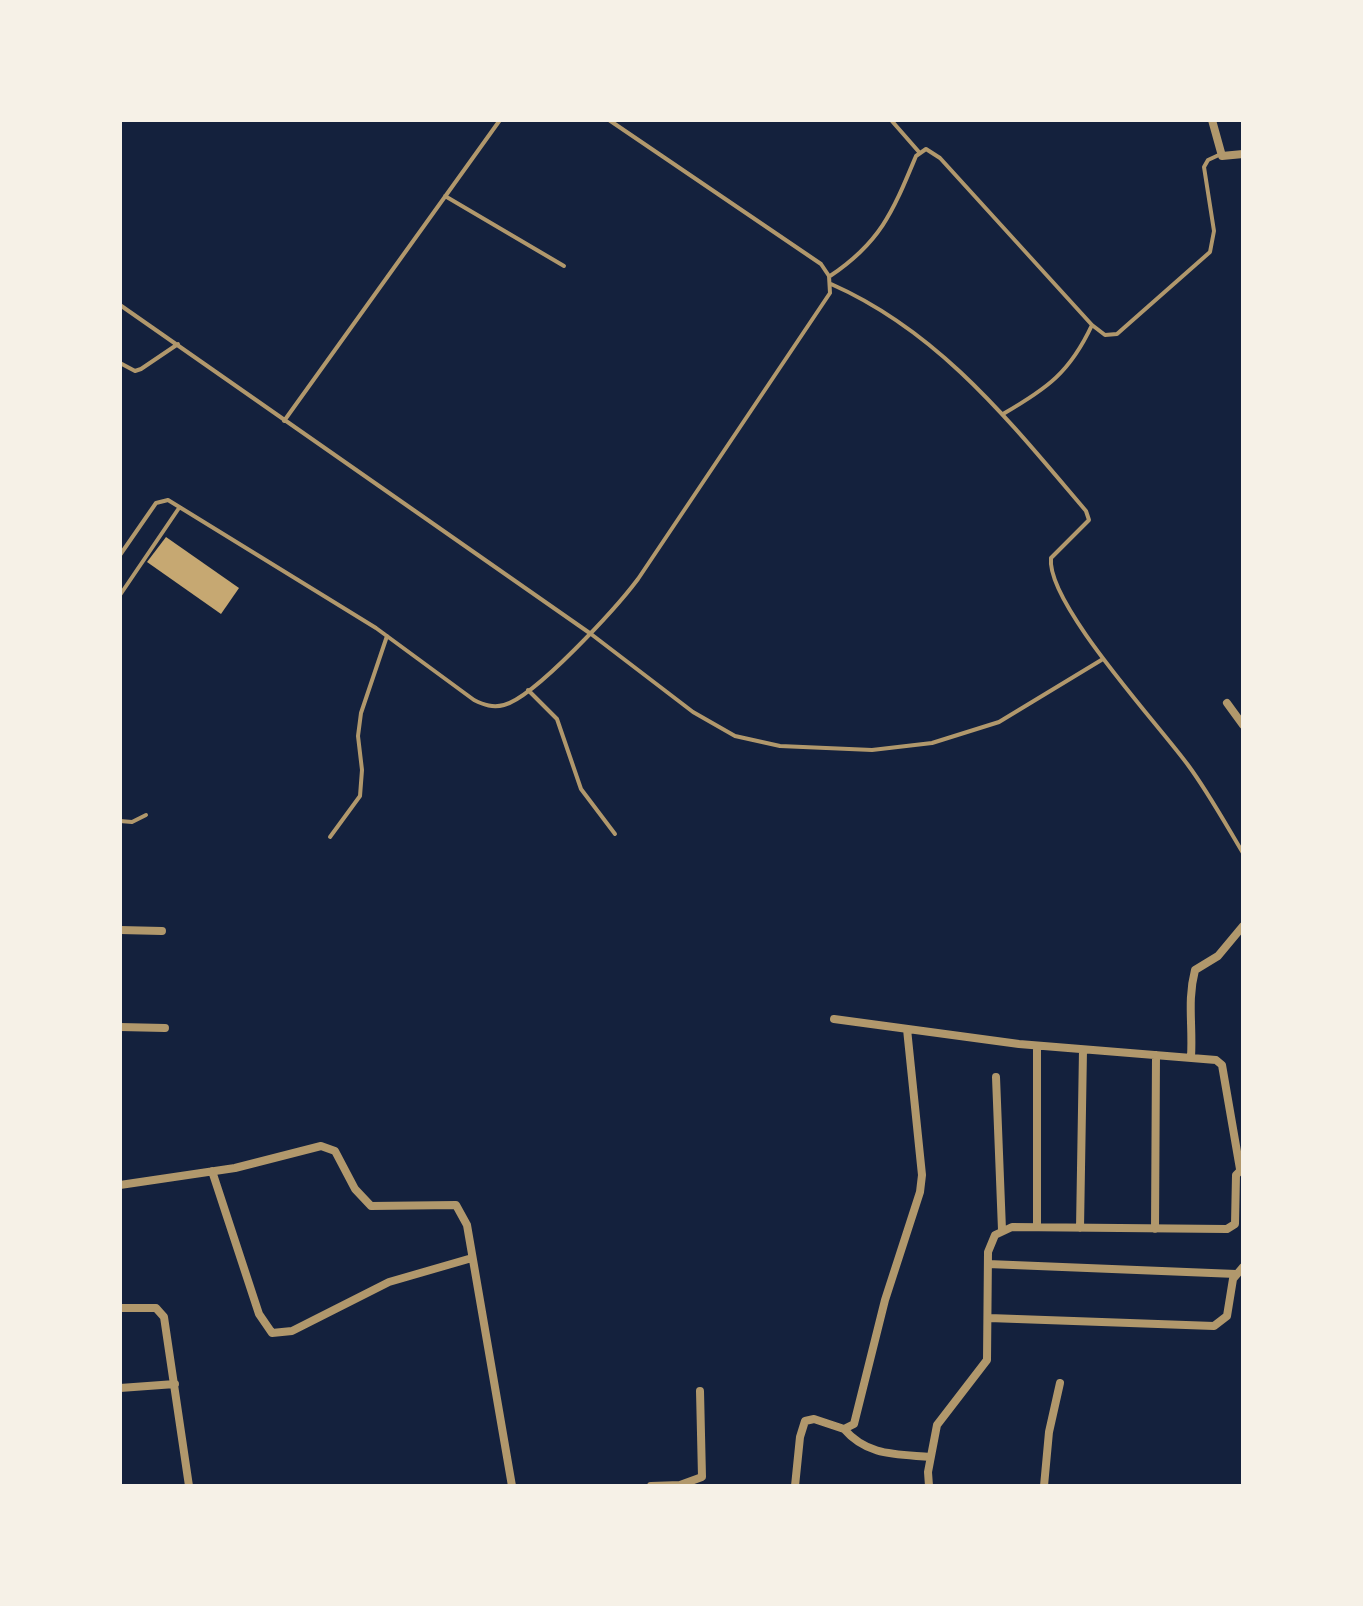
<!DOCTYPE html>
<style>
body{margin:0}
#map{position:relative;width:1363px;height:1606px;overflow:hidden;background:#14213d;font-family:"PT Sans",sans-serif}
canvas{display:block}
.frame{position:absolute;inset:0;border:122px solid #f6f1e7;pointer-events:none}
</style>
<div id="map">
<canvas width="1363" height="1606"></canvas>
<div class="frame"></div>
</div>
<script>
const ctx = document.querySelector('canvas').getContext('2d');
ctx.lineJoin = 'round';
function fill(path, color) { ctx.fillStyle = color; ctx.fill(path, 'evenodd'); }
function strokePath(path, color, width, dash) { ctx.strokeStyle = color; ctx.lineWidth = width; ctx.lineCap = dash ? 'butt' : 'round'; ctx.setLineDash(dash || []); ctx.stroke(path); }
fill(new Path2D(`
 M166,537L239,588L221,614L147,562Z`), '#c6a872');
strokePath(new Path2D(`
 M891,120L919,152
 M445,196L564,266
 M830,276C881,242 893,211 916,156L926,149L940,158L1092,325L1105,335L1117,334L1210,252L1214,231L1204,167L1208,160L1221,154
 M831,284C940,332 1010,422 1086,511L1089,520L1051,558C1046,603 1159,725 1188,765C1208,792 1225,823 1243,853
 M120,305L591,634L693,712L735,736L780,746L872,750L932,743L999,722L1103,659
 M120,363L135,371L141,369L178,344
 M1003,414C1048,388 1070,372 1092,325
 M284,421L500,120
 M120,555L156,503L168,500L376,628L474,700C484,705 493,708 504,705C535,697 617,607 638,579L830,293L829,276L821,264L609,120
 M120,595L179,508
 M528,690L557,719L581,789L615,834
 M120,821L132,822L146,815
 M330,837L360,796L362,770L358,736L361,713L387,636`), '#b1986c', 4);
strokePath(new Path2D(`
 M1212,120L1222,156L1243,154
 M1227,703L1243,725
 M120,930L162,931
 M834,1019L1019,1044L1216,1060L1222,1065L1240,1169
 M120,1027L165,1028
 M1037,1046V1227
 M1191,1057C1193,1025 1187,1001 1195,970L1218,956L1243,926
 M996,1077L1002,1230
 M212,1171L259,1314L272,1333L292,1331L389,1282L472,1258
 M120,1185L235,1168L321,1146L335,1151L355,1189L371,1206L456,1205L467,1225L512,1486
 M1080,1228L1083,1050
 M1155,1229L1156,1055
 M988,1264L1236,1274
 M120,1308H156L164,1317L189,1486
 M989,1318L1214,1326L1227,1316L1233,1279L1243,1267
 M120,1388L175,1384
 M844,1429C867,1456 896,1454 930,1457
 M651,1486L680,1485L702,1477L700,1391
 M795,1486L800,1437L805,1421L814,1419L844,1429L854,1424L885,1300L920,1192L922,1175L907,1029
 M929,1486L928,1472L937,1425L987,1360L988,1252L995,1235L1012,1227L1227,1229L1235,1224L1236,1175L1243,1168
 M1044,1486L1049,1432L1060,1383`), '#b1986c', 8);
</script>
